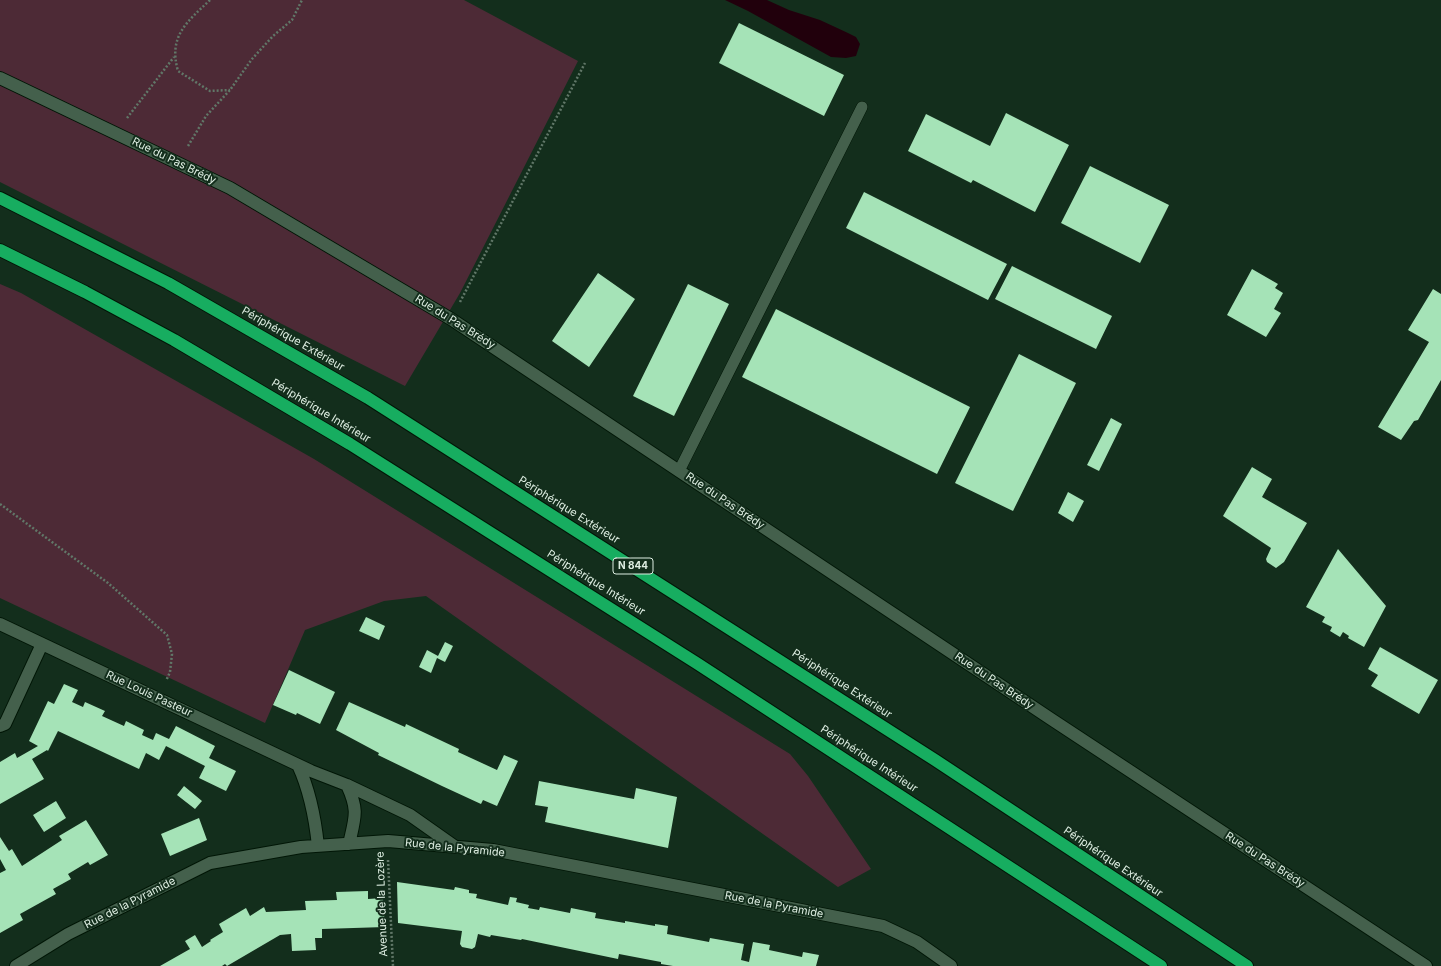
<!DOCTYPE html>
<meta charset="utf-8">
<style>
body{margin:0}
canvas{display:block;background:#132e1c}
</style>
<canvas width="1441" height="966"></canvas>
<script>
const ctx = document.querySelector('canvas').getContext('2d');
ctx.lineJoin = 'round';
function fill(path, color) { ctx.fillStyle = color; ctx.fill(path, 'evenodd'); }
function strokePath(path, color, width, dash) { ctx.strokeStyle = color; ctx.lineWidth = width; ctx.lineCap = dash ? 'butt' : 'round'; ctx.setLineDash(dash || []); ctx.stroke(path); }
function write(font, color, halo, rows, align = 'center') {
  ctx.font = font + ' Inter,sans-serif'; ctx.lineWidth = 4; ctx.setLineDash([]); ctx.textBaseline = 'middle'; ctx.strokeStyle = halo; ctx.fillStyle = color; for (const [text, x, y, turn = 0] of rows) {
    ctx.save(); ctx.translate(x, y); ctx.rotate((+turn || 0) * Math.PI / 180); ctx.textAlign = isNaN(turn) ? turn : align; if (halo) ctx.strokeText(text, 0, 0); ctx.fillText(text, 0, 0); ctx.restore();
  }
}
fill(new Path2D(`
 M0,0H464L578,61L460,293L405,386L0,182Z
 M0,284L21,293L314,459L790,754L808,776L871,869L838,887L426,596L384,601L305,630L265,723L0,598Z`), '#4d2a36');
fill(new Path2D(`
 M725,0H767L789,10L820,20L848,33L856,37L860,44L856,56L846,58L831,57L748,11Z`), '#21000c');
fill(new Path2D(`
 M739,23L844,75L824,116L719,63Z
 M1006,113L1069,145L1035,212L973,180L971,183L908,151L926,114L990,146Z
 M1090,166L1169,205L1140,263L1061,223Z
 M864,192L1007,264L988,300L846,228Z
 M1012,266L1112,316L1096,349L995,299Z
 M1252,269L1278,284L1275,288L1283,293L1274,309L1281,313L1266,337L1227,315Z
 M598,273L635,299L589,367L552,341Z
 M688,284L729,304L674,416L633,396Z
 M1433,289L1441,294V380L1418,420L1414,421L1401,440L1378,427L1429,342L1408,330Z
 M776,309L970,407L937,474L742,377Z
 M1019,354L1076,383L1013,511L955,483Z
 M1111,418L1122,424L1099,471L1087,465Z
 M1252,467L1272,479L1262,497L1307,523L1284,562L1276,568L1267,562L1266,559L1271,548L1223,516Z
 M1068,492L1084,501L1073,522L1058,513Z
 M1338,549L1386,606L1364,647L1348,638L1349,636L1343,632L1340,637L1330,631L1332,627L1322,622L1325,617L1306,607Z
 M366,617L385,626L379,640L359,631Z
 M445,642L453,646L445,662L437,658L431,673L419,667L427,650L438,656Z
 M1380,647L1438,680L1419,714L1371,686L1378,675L1368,669Z
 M289,670L335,692L320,724L297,713L296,715L273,705Z
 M64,684L78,690L72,702L83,707L85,702L105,711L102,716L124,726L126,721L144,730L142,735L153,740L156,733L169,739L176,726L215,746L209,758L236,771L226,791L199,778L205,766L166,746L159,760L146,753L139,769L58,731L48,751L47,750L32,759L44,779L0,804V762L15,753L17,758L38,746L29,741L48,701L54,704Z
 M349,702L405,727L406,724L459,749L458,752L497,770L504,755L518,761L497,806L483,800L481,804L442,786L378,755L379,753L336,730Z
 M539,781L634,799L636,788L677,797L668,848L545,822L548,807L535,805Z
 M184,786L202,801L195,809L177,795Z
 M56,801L66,818L44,832L33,815Z
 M199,818L207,840L170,856L161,834Z
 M86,820L108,855L90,865L88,862L68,874L71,879L53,889L56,894L20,914L23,920L0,933V873L6,870L0,859V837L9,851L12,849L22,866L62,840L59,836Z
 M397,882L454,890L455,887L469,890V893L477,894L476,898L508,905L510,897L517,898L516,902L529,905L528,908L539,910L540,907L570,913L571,908L596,913L595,918L625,923V921L655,926V924L668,926L667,934L709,942L710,938L744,944L741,960L749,962L753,942L770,945L769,950L802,957L803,952L819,955L816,966H673L661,964V962L619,954L618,959L522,939L521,940L491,935L490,937L478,934L475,947L472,949L462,947L460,944L462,931L398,923Z
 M368,891V899L383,898L385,927L322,929V938H315L316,950L292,951L291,934L280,935L227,966L225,964L222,966H160L190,949L185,941L195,935L202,947L211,941L210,940L223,932L219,924L246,908L250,916L264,907L266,912L306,910L305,901L337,900L336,892Z`), '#a5e3b7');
const lane = new Path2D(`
 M679,471L862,107`);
const street = new Path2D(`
 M0,78L230,188L451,319L1051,719L1426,966
 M0,624L311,771L347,785L410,815L454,846
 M0,726L5,724L42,644
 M298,765C310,791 315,817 318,846
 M347,785C359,811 355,817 349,844
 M16,966L68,934L210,863L301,847L388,841L493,850L883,926L917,942L951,966`);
const highway = new Path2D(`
 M0,198L168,283L368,398L935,760L1247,966
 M0,250L85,292L174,340L350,444L698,664L1161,966`);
strokePath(lane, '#001606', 12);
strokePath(street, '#001606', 14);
strokePath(highway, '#001606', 14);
strokePath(new Path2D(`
 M210,0C187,22 168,36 178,71L210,91L230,90
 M127,118L174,57
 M188,146L206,116L230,90L252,59L273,36L292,20L302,0
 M460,302L585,63
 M0,504L108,583L167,635L172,654L170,672L166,681
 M388,860L393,966`), '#617768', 2.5, [2, 2]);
strokePath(lane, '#44604c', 11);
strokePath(street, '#44604c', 12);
strokePath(highway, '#17ad60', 12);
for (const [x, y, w] of [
 [633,566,40]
]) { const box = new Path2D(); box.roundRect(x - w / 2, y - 8, w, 16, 3); ctx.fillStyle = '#132e1c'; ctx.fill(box); strokePath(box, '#deeee2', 1); }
write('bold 10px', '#deeee2', null, [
 ["N 844",633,566]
]);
write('11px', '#deeee2', '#132e1c', [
 ["Rue du Pas Brédy",174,161,26],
 ["Rue du Pas Brédy",455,322,32],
 ["Périphérique Extérieur",293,339,30],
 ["Périphérique Intérieur",321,411,31],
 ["Rue du Pas Brédy",725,501,34],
 ["Périphérique Extérieur",569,510,32],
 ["Périphérique Intérieur",596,583,32],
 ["Rue du Pas Brédy",994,681,34],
 ["Périphérique Extérieur",842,684,33],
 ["Rue Louis Pasteur",149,694,25],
 ["Périphérique Intérieur",869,759,33],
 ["Rue de la Pyramide",455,848,6],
 ["Rue du Pas Brédy",1265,860,33],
 ["Périphérique Extérieur",1113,862,34],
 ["Rue de la Pyramide",130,903,-27],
 ["Avenue de la Lozère",382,904,-92],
 ["Rue de la Pyramide",774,905,11]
]);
</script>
